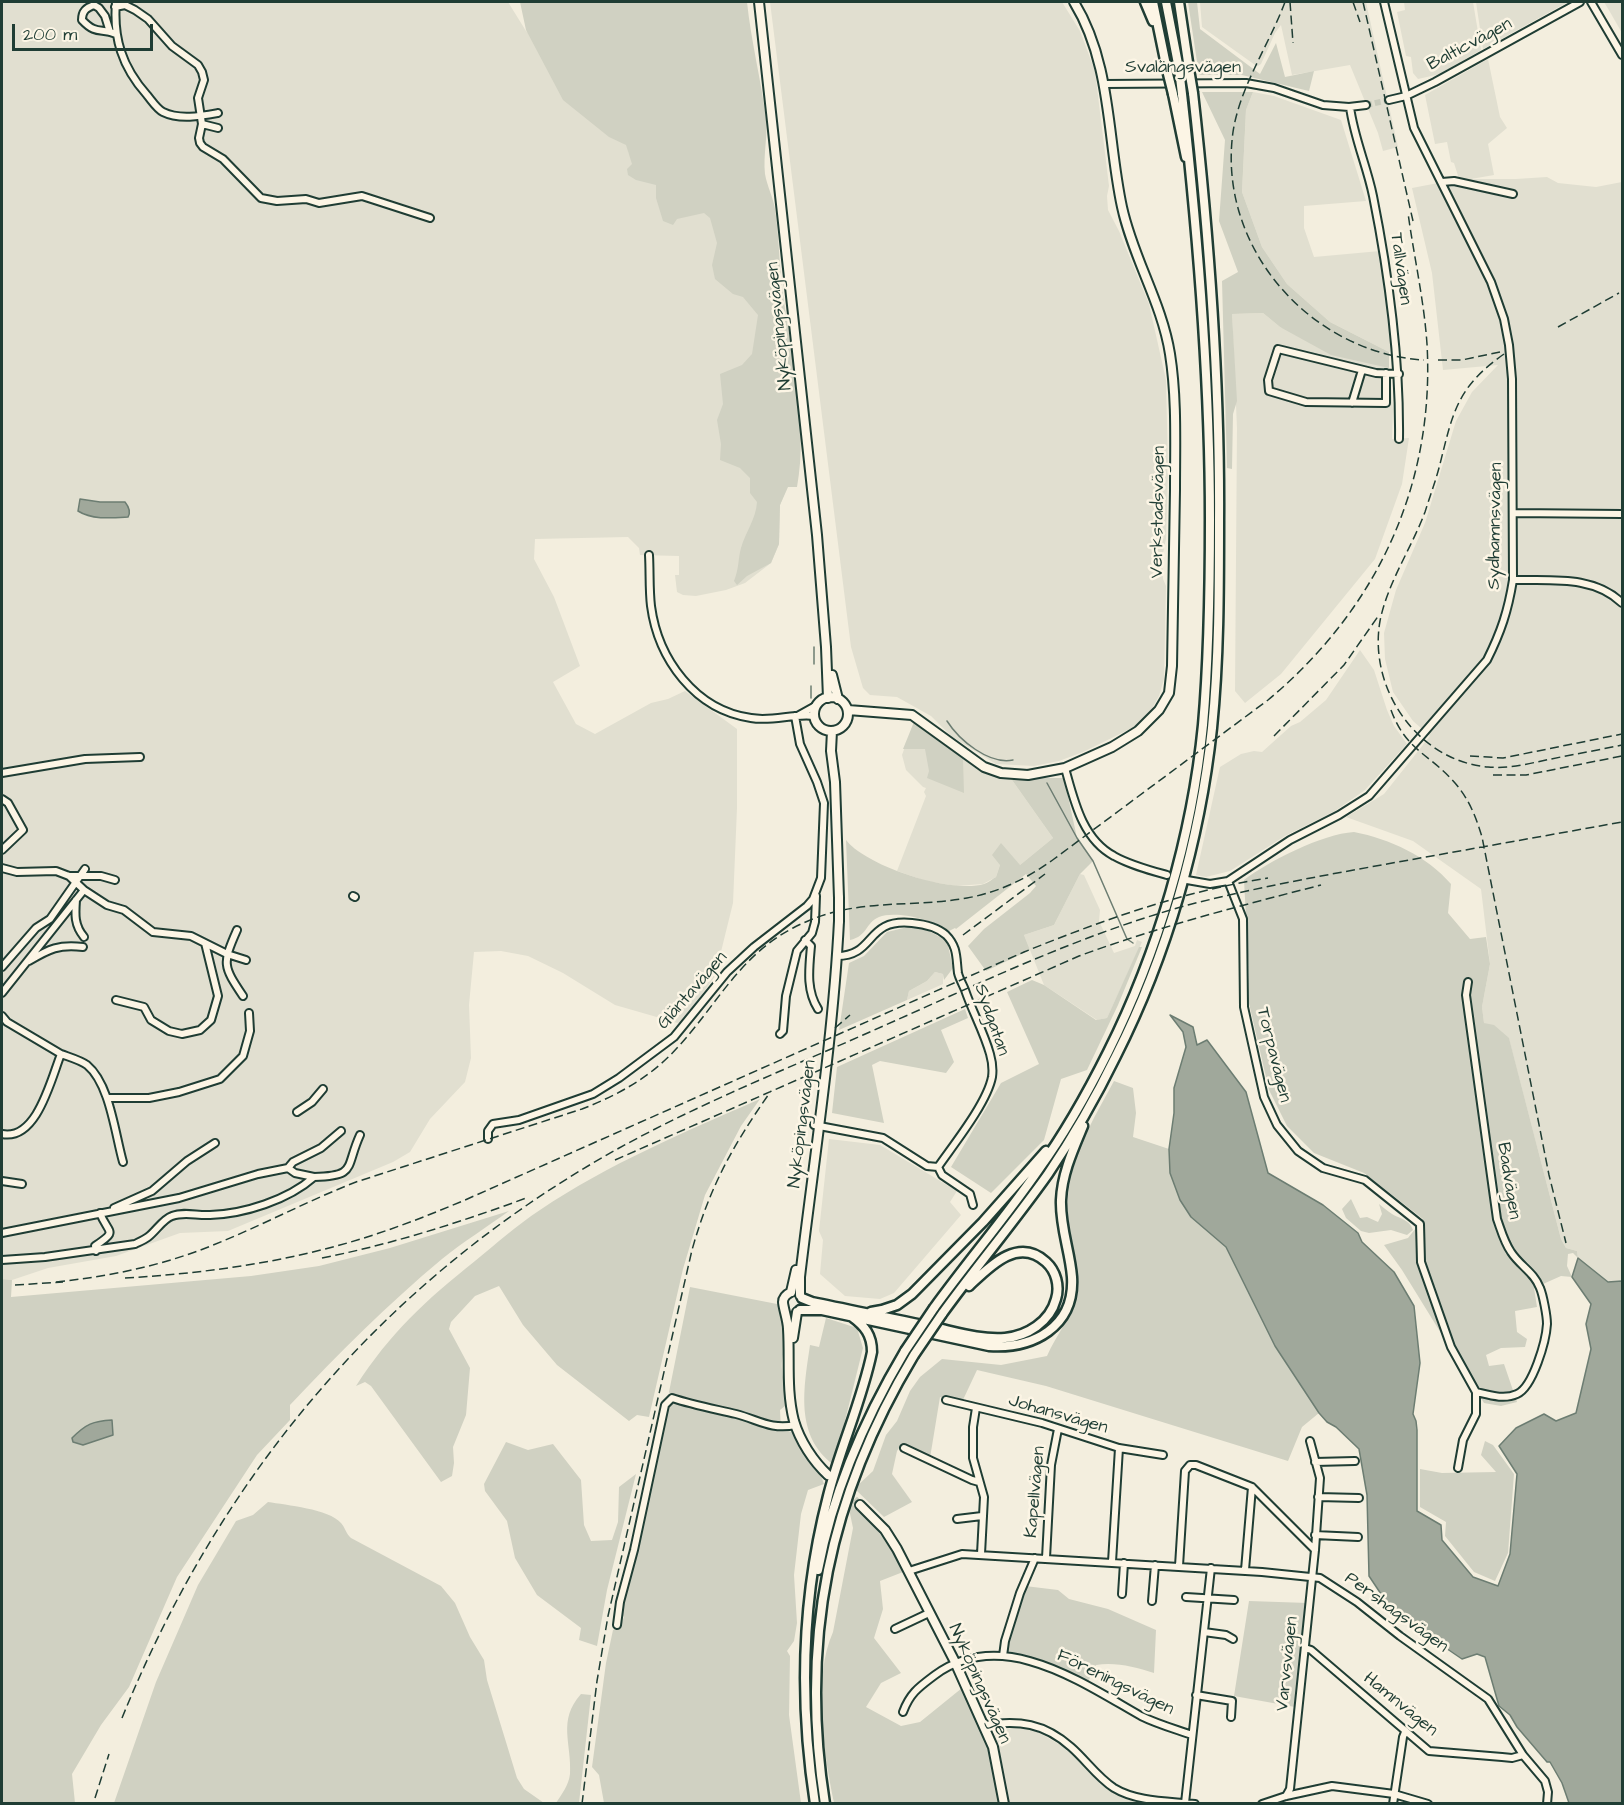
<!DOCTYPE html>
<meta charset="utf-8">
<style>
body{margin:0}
#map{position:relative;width:1624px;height:1805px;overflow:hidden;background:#f3eede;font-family:"Architects Daughter",sans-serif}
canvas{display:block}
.frame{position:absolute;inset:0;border:3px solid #1f3d34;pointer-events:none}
.scale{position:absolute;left:12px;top:24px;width:141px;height:27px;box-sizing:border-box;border:3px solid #1f3d34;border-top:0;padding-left:8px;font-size:18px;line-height:21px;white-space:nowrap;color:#1f3d34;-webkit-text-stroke:4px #fcf5e5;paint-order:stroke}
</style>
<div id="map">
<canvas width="1624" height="1805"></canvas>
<div class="frame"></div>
<div class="scale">200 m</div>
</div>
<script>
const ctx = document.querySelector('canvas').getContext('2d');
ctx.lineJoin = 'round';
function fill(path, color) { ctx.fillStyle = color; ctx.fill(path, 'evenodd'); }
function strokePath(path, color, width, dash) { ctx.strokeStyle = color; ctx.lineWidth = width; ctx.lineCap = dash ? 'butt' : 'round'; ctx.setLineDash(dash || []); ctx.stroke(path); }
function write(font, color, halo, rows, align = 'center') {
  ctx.font = font + ' "Architects Daughter",sans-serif'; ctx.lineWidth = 5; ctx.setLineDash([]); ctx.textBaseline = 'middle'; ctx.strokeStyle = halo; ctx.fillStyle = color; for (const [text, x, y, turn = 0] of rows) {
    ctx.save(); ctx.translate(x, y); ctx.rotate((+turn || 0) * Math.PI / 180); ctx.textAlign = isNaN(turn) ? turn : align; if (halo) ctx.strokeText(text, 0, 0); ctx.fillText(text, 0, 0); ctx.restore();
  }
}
fill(new Path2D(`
 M2,2H508L526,31L621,111L629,154L638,163L719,201L760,301L788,486L780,505L779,544L771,563L745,583L726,590L696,596L683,595L677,592L675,575H679V556L640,555L639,548L628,537L535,539L534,559L554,597L580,666L553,682L576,724L595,734L651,703L668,699L685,691L737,729V808L733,903L715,976L681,1024L615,1005L563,973L528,956L501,951L474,952L469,1005L471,1058L465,1082L430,1119L410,1152L393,1162L228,1231L180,1233L116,1256L48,1268L12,1280L2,1279Z
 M770,2H1062L1080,31L1095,71L1109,186L1107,196L1108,210L1119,231L1149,304L1166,380L1168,468L1166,539L1162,558L1163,579L1166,586L1164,679L1159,696L1147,717L1134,727L1083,752L1059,761L1034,766L996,764L951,736L931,716L897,697L870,695L863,688L851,647Z
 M1200,2H1366L1398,147L1383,151L1378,133L1350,65L1292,75L1281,25L1275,33L1261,64L1258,66L1255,65L1202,27Z
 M1404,2H1473L1481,50L1440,74L1418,79L1413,73L1411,57L1406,56L1397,12L1405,10Z
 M1476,2H1568L1483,49Z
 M1604,2H1622V33L1610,12Z
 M1488,59L1500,117L1507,128L1488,144L1494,175L1471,179H1516L1547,177L1558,183L1596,187L1622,182V1281L1608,1282L1600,1278L1578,1258L1577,1251L1566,1248L1561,1239L1509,1039L1484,1023L1482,1007L1490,964L1481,889L1413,841L1346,817L1384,794L1430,736L1413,721L1393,692L1385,659L1384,633L1396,590L1425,523L1456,421L1472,392L1498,365L1443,370L1432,273L1412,188L1459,179L1454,163L1451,162L1447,142L1435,144L1425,95Z
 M1253,92L1274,96L1341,120L1366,201L1304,206V228L1314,257L1380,251L1393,351L1389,352L1330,322L1287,284L1262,247L1242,192L1246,110Z
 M1263,313L1280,327L1389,368L1393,409L1392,439L1409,438L1402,484L1375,559L1281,674L1245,703L1235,691L1237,428L1232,314Z
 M1360,650L1374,670L1387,710L1394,726L1407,744L1365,790L1335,811L1285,836L1230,871L1206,877L1196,875L1220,767L1241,754L1254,751L1262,752L1291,726L1300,722L1326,700Z
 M914,722L941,740L978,770L1012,780L1053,838L1020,865H1000L996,877L983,884L956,886L926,881L897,871L926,796L924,792L926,788L923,787L906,770L902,755Z
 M1080,874L1084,875L1100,910L1099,921L1114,953L1135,946L1137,940L1142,942L1107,1018L1097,1020L1044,985L1024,935L1054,925Z
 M935,972L943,974V984L907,1000L909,991L927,981Z
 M829,1139L880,1145L957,1191L950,1202L961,1215L894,1293L880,1299L845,1296L820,1274L823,1240L819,1231Z
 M1021,1727L1038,1732L1069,1750L1094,1777L1114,1791L1129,1798L1153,1803H1009L999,1747L994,1731Z`), '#e1dfd0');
fill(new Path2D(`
 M520,2H747C751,41 761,79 766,119C768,136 763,155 765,174C767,186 773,197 775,209C779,235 779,261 782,287C790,350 809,424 797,487H788L780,505L779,544L771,563L747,576L737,585L734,581C739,569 738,559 741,548C746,531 756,519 757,502L750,493V478L740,468L720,460L721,444L717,420L723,404L720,374L742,365L752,354L758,315L743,297L733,294L715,279L712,265L717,243L710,218L704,213L677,219L673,225L663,221L656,198V185L636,180L628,175L627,169L632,164L626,145L609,137L563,100L526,30Z
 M1188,2H1197L1200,29L1260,74L1276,43L1285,77L1314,71L1309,91L1242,75H1199Z
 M1202,92H1253L1246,110L1242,192L1262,247L1287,284L1330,322L1389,352V368L1331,355L1280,327L1263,313L1232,314L1237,401L1233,414L1232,469L1227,468L1222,281L1238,272L1219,221L1225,140Z
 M914,722L941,740L963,759L964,793L927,778L929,771L925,749H903Z
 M1016,778H1064L1077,838L1093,861L1080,874L1054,925L1024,935L1030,950L986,971L968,946L984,929L1030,893L1036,886L1026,874L956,929L955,928L949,931C936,920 895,910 879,917C865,923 868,936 850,940L846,840C866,866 951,894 984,884C988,883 992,879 996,877L1000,865L992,855L1001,843L1020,865L1053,838L1012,780Z
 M1354,832C1390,839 1427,856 1451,884L1448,913L1470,939L1486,937L1490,964L1482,1007L1484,1023L1494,1025L1509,1038L1561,1239L1566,1248L1577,1251L1578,1258L1573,1253L1568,1254L1567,1266L1572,1277L1561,1276L1534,1288L1537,1307L1515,1311L1517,1332L1527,1339L1525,1347L1501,1348L1486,1355L1489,1366L1504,1364L1517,1402L1501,1406L1484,1403L1402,1270L1384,1245L1408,1238L1423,1219L1364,1173L1314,1153L1287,1126L1269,1090L1248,999L1249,973L1244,880C1269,861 1322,834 1354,832Z
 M912,926L929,931L947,941L953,968L944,980L943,974L935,972L927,981L909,991L907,1000L839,1030L849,963L864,956L887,932Z
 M1139,947H1142L1118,1005L1087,1070L1061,1079L1044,1140L991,1193L951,1167L1001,1083L1039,1064L1007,992L1032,980L1044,985L1096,1020L1107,1018Z
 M965,1009L968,1018L941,1030L954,1062L946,1073L880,1061L872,1065L884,1123L832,1113L837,1067Z
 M1114,1081L1133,1088L1136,1113L1133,1137L1169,1149L1170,1173L1191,1217L1226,1246L1275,1346L1319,1413L1302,1427L1288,1461L1046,1386L977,1370L962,1402L940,1397L930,1458L905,1444L901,1445L897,1451L892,1474L912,1502L884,1517L856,1490L857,1486L873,1471L886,1435L897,1421L910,1391L920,1377L942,1359L1001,1365L1047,1356C1056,1335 1072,1317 1077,1294C1081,1271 1069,1250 1068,1227C1063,1168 1087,1131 1114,1081Z
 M760,1099L741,1126L705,1195L683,1269L649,1417L637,1415L629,1421L557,1365L523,1325L499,1286L475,1296L451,1322L449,1329L470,1368L466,1415L453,1447L454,1463L452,1476L441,1482L371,1386L365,1382L356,1386C390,1333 426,1300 475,1261C496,1244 517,1225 540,1210C608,1164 685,1132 760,1099Z
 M1351,1199L1360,1218L1367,1217L1378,1222L1382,1214L1379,1204C1383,1207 1387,1211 1392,1214C1400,1219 1409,1219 1413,1230L1407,1235L1391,1230L1369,1233L1361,1231L1346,1218L1342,1209Z
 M509,1211C487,1227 463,1242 442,1259C388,1304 338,1354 290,1405V1420L257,1455L177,1577L129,1687L101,1725L72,1774L75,1803H2V1279L12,1280L11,1297L251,1276L319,1266L390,1248Z
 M690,1287L777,1304C783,1314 785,1333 784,1345C784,1353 781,1361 782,1369C783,1381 787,1393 785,1406L780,1410L781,1429L795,1433L811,1465L821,1476L824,1484L808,1490L801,1514L794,1575L797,1623L794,1641L787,1651L790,1656L789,1715L801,1803H604L599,1775L592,1767L606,1663L613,1630L620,1627L624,1617L620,1611L669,1405L674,1401L669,1392Z
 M826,1318L857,1328L863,1348L834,1465C794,1436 804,1387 810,1345L819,1347Z
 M1485,1441L1493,1445L1514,1474L1508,1553L1495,1581L1474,1572L1445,1536L1446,1522L1420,1507V1469L1442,1473L1496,1472L1481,1455Z
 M506,1442L528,1450L553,1444L581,1480L584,1525L591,1541L612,1540L618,1522L619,1487L636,1474L607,1590L597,1646L579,1640L581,1628L537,1595L515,1558L507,1521L485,1491L484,1484Z
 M268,1502C286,1505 329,1509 341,1523C345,1527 346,1534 351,1538L441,1586L455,1603L470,1637L484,1660L487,1680L517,1778L524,1789L544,1803H114L156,1682L198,1585L236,1521L253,1515Z
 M851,1503C877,1527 887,1541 903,1572L880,1581L883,1609L874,1638L901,1673L881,1683L866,1707L901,1726L920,1722L962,1688L983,1726L990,1748L1000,1803H834C824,1754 812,1679 833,1632L853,1528L849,1509Z
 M1025,1586L1058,1590L1069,1599L1108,1609L1156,1630L1154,1673C1135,1667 1116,1662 1096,1665L1088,1682L1061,1670L1010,1655L1005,1650L1007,1642Z
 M1249,1601L1308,1603L1295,1707L1234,1696Z
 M581,1694L591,1695L579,1803H556C561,1795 569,1785 570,1774C572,1743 557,1721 581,1694Z`), '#d0d1c2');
const water = new Path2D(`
 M80,499L100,502H125C129,507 131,512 128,517C112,518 92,520 78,511Z
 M1170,1015L1193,1027L1197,1045L1207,1040L1246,1092L1268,1173L1323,1205L1358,1233L1362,1242L1394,1272L1414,1306L1420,1363L1413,1414L1416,1421L1417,1430V1511L1441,1525L1442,1540L1473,1577L1498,1586L1510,1554L1517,1474L1499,1446L1516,1428L1544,1414L1556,1421L1576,1413L1591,1349L1586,1324L1591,1304L1572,1277L1578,1258L1608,1282L1622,1281V1803H1569L1562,1783L1550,1762H1547L1517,1727L1510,1715L1499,1706L1485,1657L1477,1654L1462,1659L1393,1612L1369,1576L1367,1495L1359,1449L1336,1427L1327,1422L1319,1413L1275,1346L1226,1247L1191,1217L1180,1200L1170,1173L1169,1149L1174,1113V1088L1186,1047L1183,1032Z
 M112,1420L113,1435L83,1445L73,1442L72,1438C86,1424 93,1421 112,1420Z`);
fill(water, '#a0a89b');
strokePath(water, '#6c7d72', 1.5);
strokePath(new Path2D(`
 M814,664V647
 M811,698V686
 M947,721C959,740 989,765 1013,760
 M1047,783L1077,838L1093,861L1127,939L1133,943`), '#6c7d72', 1.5);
strokePath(new Path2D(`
 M1366,105L1389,100`), '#c9cbbc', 6, [6, 3]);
strokePath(new Path2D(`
 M828,1475L860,1505`), '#c9cbbc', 8, [8, 4]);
const minor = new Path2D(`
 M116,2C113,38 122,67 147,95C152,101 157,109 163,112C179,120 201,116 218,113
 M1591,2L1622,55
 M115,7L125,5L135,10L148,19L172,46L198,65L202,72L204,80L198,98L202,124L199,138L200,143L203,147L223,159L261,198L277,201L306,199L319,203L362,196L430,218
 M110,32L105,16L99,8L94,5C86,8 82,11 82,20C97,36 101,27 116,34
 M1104,84L1246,83L1274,88L1323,105L1349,107L1366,105
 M1389,100L1406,96L1435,82L1580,2
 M1350,107C1354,138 1367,166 1373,196C1389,276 1400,357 1399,439
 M202,124L218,128
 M1442,182L1454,181L1513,194
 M1386,373V403L1306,402L1269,391L1268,380L1278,349L1376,373L1399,374
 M1352,403L1362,370
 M1513,513L1622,514
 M649,555C650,572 649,589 651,606C658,659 695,710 751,718C773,722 793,713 815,716
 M1513,580C1551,581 1593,575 1622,603
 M799,715L817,705
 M1065,768C1074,800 1082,839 1114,856C1130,865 1149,870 1167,875
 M2,773L85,759L140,757
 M2,799L8,803L23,830L2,850
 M2,868L17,872L56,871L69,876H101L115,880
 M69,876L84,890L107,905L124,910L153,932L191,936L227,954L246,960
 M1187,880L1210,884L1228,881L1290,840L1339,815L1369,796L1487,660C1501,632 1508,611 1513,580L1512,379L1509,345L1504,319L1491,282L1414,128L1384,2
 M1228,881L1243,919L1244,1007L1264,1097L1277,1125L1298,1151L1323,1168L1365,1180L1420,1224L1421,1262L1451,1347L1476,1392
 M353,896L355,897
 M76,900C75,914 74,925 84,937
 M237,930C222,964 223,966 243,996
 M805,940L811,946C809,969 806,990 818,1009
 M29,961C49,949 59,944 83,947
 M2,967L36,928L50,919L85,869
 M2,993L84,890
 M116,1000L144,1007L151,1020L169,1031L182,1034L200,1030L211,1020L218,996L205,943
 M2,1016L7,1022L61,1054C51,1079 37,1141 2,1134
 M780,1034L783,1031L786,996L797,951L812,933L815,922L816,896
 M61,1054C69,1057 80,1060 87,1065C110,1084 115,1134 123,1162
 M107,1098H149L179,1092L220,1079L243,1056L250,1031L249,1013
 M297,1112L312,1102L323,1089
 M814,1125L883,1138L927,1166L938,1167C954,1144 987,1103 992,1077C993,1070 992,1061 990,1054C984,1032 972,1011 965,990C963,985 959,978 958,973C956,958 958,947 946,935C937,927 923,924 912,923C865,918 876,956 837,956
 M488,1139V1131L493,1124L519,1120L593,1094L619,1078L674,1037L727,972L754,947L807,906L813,899L821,878L824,803L817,782L800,744L795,716
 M938,1167L942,1175L970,1194L973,1205
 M288,1168L295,1173L314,1177
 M2,1181L22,1184
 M114,1208L152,1191L187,1161L215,1143
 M2,1233L179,1198L258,1174L288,1168L293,1162L321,1148L341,1131
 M96,1251L95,1246C119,1230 108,1234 100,1213H102
 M2,1260L45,1257L135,1244C139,1242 144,1240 148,1237C156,1231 163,1219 172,1216C185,1211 197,1216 210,1215C244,1214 288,1200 314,1177C357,1176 345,1168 360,1135
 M946,1400L1042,1423L1119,1448L1163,1455
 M976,1408L973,1427V1458L984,1497L981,1554
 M904,1448L972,1480L979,1482
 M1315,1462L1355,1461
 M1458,1468L1463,1440L1476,1414V1392C1489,1395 1504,1400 1517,1394C1533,1387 1546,1341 1547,1324C1547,1316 1543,1295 1540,1288C1534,1272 1520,1266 1511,1252C1504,1242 1501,1230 1497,1219L1466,995L1468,982
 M1318,1497L1359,1498
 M957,1519L982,1516
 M1315,1535L1358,1537
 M1046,1558L1051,1465L1058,1429
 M1112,1562L1119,1448
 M1179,1566L1185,1471L1190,1465H1196L1252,1487L1315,1550
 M1245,1570L1252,1487
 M909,1571L962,1554L1262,1572L1320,1578L1357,1602L1400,1636L1488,1699L1523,1755L1545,1781L1548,1792L1547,1804
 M1122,1594L1124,1563
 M1186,1597L1234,1600
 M1152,1601L1155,1565
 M617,1625L620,1602L634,1550L665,1405L672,1398C693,1405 715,1409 736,1414C759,1420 770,1430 796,1425
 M895,1629L929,1613
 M1204,1632L1226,1635L1233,1639
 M1305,1648L1311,1650L1429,1751L1502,1757L1512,1758L1523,1755
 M1003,1656L1005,1641L1020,1593L1035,1558
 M1196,1695L1232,1701L1231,1717
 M903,1712C910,1693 919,1687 935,1675C1002,1626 1081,1682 1141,1716C1157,1724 1175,1729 1192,1735
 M985,1725C1019,1720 1044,1723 1071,1747C1086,1760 1097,1777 1114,1788C1137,1802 1169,1801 1195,1804
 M1286,1796L1290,1789L1315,1550L1320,1478L1310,1441
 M1185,1803L1211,1568
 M1262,1804L1286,1796L1332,1786L1394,1794L1428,1804
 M1393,1804L1403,1737L1405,1732`);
const major = new Path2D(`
 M759,2L817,535L826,647L828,698
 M832,675L838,699
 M814 714a17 17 0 1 1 34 0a17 17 0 1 1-34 0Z
 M848,710L912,715L984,767L1001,773L1028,775L1065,768L1112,747L1138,731L1159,710L1169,693L1172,666C1173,607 1174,548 1175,490C1175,445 1177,398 1170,354C1162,303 1133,258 1122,207C1107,138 1112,64 1074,2
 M832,731L831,751L835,782L839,898
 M791,1292L796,1270
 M791,1292C787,1294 783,1297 783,1302C783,1307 788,1321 788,1329C790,1360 786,1390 794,1421C800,1441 813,1461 828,1475
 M800,1295V1277C814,1159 833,1040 839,921
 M793,1338L797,1312
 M860,1505L885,1530L897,1549L955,1662L993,1747L1004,1804`);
const highway = new Path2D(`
 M1145,2L1153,21
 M1153,2L1167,70
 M1166,2L1179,69
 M1179,2L1189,69
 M1173,94L1186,157
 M802,1298L812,1302C852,1310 892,1319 933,1327C956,1332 981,1340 1005,1338C1027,1336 1050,1322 1056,1299C1060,1286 1056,1271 1046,1262C1018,1236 989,1267 969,1286
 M934,1308C968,1261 1006,1217 1039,1169C1065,1133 1088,1092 1108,1052C1158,952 1192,837 1203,725C1209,657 1210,588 1210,519C1210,377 1198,235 1182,94
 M800,1310H822L989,1346C1033,1349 1075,1327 1072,1277C1070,1251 1060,1227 1061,1200C1062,1174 1073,1150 1083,1126
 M871,1312L882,1310L897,1305L912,1294L983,1222L1046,1151
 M942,1314C976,1267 1014,1222 1048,1174C1073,1137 1096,1097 1116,1056C1167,955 1200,841 1212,728C1219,659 1219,589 1219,520C1220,378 1209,235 1193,93
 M818,1570C833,1491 864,1420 905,1351
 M815,1804C799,1701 802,1596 828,1496C840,1448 862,1401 872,1352C872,1335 865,1326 851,1316
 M825,1804C799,1640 829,1496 914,1355`);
strokePath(minor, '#1f3d34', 10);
strokePath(major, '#1f3d34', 12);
strokePath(highway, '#1f3d34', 13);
strokePath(minor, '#fcf5e5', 6);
strokePath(major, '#fcf5e5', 8);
strokePath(highway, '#fcf5e5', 8);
strokePath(new Path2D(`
 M1285,2C1269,45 1240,86 1233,132C1217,247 1310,353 1424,360
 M1290,2L1293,43
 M1353,2L1360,22
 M1363,2L1413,221
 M1558,327L1619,293
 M1504,354C1457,387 1453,412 1440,464C1436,480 1430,496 1425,512C1412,547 1387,584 1380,621C1368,689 1418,761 1488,767C1510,769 1531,763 1551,759C1575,754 1599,750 1622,745
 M1438,360H1462L1500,352
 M1391,710C1406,751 1430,754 1455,783C1469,799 1476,817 1482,837L1549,1175L1566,1243
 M1274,736L1344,665L1379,615
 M1470,756L1503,758L1622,734
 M1493,775H1526L1622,756
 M963,935L1045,874
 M835,1028L850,1015
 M615,1160L1079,956C1158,927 1239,906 1321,885
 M322,1258C393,1244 461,1222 529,1197
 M125,1278C192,1274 257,1266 321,1250C370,1238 418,1220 465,1200L1024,952C1103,920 1184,891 1268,878
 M56,1282C104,1277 150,1268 195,1252C250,1232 302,1203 356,1182L582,1109C618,1095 651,1077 677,1048C717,1005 739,956 793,928C854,896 905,909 967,898C1000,892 1028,878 1054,859L1268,700C1376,610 1435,486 1427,344C1424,300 1414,257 1408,213
 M15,1285L63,1282
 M122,1718C220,1477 379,1286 605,1156C687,1109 777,1073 863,1035C970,988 1075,936 1188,905C1254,888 1320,876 1387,864C1465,850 1544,836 1622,822
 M95,1798L109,1754
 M582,1804L597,1681L608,1616L692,1250C710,1186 733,1145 771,1091`), '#1f3d34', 1.5, [9, 4.5]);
const majorBridge = new Path2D(`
 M839,898V921`);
const highwayBridge = new Path2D(`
 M1179,69L1182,94
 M1189,69L1193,93
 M1167,70L1173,94
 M905,1351L934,1308
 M914,1355L942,1314`);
strokePath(majorBridge, '#1f3d34', 12, []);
strokePath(highwayBridge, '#1f3d34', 13, []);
strokePath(majorBridge, '#fcf5e5', 8);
strokePath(highwayBridge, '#fcf5e5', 8);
write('18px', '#1f3d34', '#fcf5e5', [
 ["Balticvägen",1470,45,-28],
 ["Svalängsvägen",1183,68],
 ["Tallvägen",1400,269,82],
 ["Nyköpingsvägen",780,326,-96],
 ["Verkstadsvägen",1159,512,-89],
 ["Sydhamnsvägen",1496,526,-89],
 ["Gläntavägen",693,991,-49],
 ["Sydgatan",991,1020,71],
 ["Torpavägen",1273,1055,76],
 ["Nyköpingsvägen",803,1124,-83],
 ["Badvägen",1508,1181,81],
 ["Johansvägen",1058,1415,16],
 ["Kapellvägen",1036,1492,-85],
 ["Pershagsvägen",1396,1613,36],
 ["Varvsvägen",1288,1664,-84],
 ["Föreningsvägen",1115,1683,26],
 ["Nyköpingsvägen",979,1684,66],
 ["Hamnvägen",1400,1705,39]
]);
</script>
